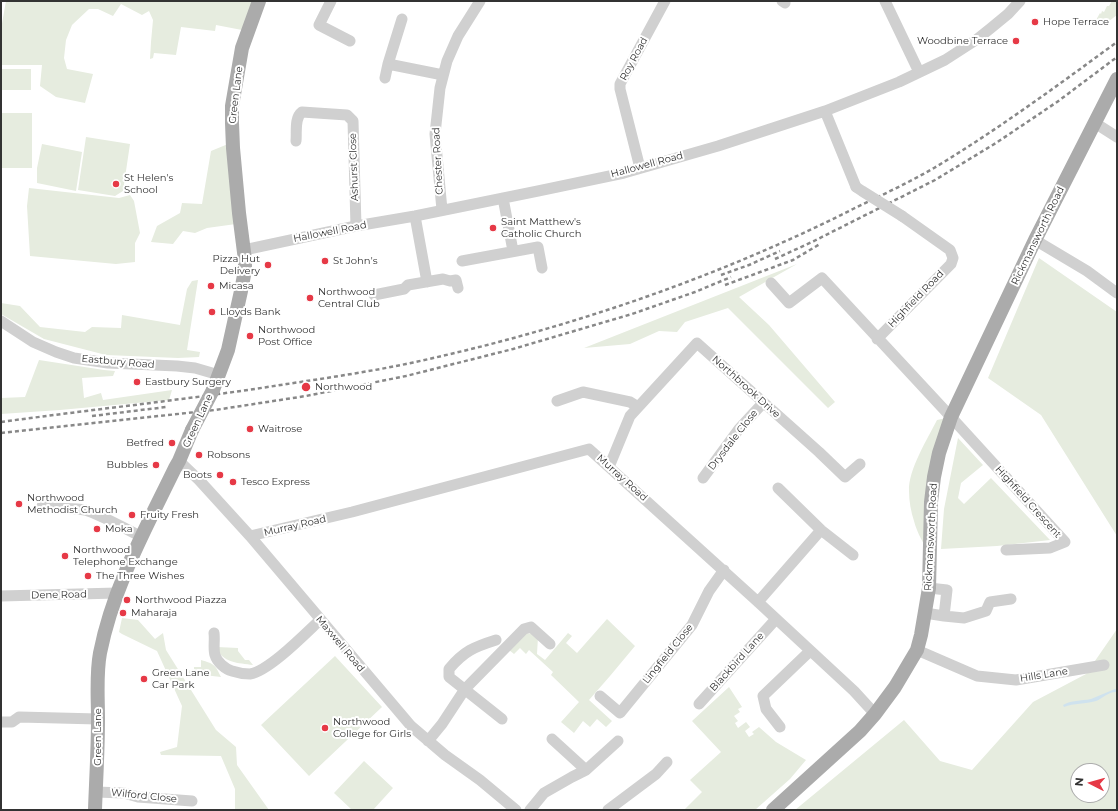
<!DOCTYPE html>
<style>
body{margin:0}
#map{position:relative;width:1118px;height:811px;overflow:hidden;background:#fff;font-family:Montserrat,sans-serif}
canvas{display:block}
.frame{position:absolute;inset:0;border:2px solid #333;pointer-events:none}
.north{position:absolute;left:1070px;top:763px;width:40px;height:40px;box-sizing:border-box;background:#fff;border:1px solid #adadad;border-radius:50%;rotate:276deg;font-size:11px;font-weight:700;line-height:16px;text-align:center;color:#333}
.north::after{content:'';display:block;margin:auto;width:14px;height:18px;background:#e63946;clip-path:polygon(50% 0,100% 100%,50% 72%,0 100%)}
</style>
<div id="map">
<canvas width="1118" height="811"></canvas>
<div class="frame"></div>
<div class="north">N</div>
</div>
<script>
const ctx = document.querySelector('canvas').getContext('2d');
ctx.lineJoin = 'round';
function fill(path, color) { ctx.fillStyle = color; ctx.fill(path, 'evenodd'); }
function strokePath(path, color, width, dash) { ctx.strokeStyle = color; ctx.lineWidth = width; ctx.lineCap = dash ? 'butt' : 'round'; ctx.setLineDash(dash || []); ctx.stroke(path); }
function write(font, color, halo, rows, align = 'center') {
  ctx.font = font + ' Montserrat,sans-serif'; ctx.lineWidth = 4; ctx.setLineDash([]); ctx.textBaseline = 'middle'; ctx.strokeStyle = halo; ctx.fillStyle = color; for (const [text, x, y, turn = 0] of rows) {
    ctx.save(); ctx.translate(x, y); ctx.rotate((+turn || 0) * Math.PI / 180); ctx.textAlign = isNaN(turn) ? turn : align; if (halo) ctx.strokeText(text, 0, 0); ctx.fillText(text, 0, 0); ctx.restore();
  }
}
fill(new Path2D(`
 M6,1H253L242,30L216,25L215,31L181,27L176,55L154,53L153,58L150,59L151,42L153,20L149,11L142,15L121,4L113,16L98,9H89L72,25L66,40L64,58L67,69L93,74L85,103L56,97L40,86L42,65H1V29Z
 M1112,1H1117V15L1109,21L1096,20L1100,13L1101,14L1102,11L1104,12L1107,6H1109Z
 M1,69H31V90H1Z
 M1,113H32V168H1Z
 M86,137L130,144L123,191L115,196L78,190Z
 M42,144L82,152L76,191L37,183V168Z
 M228,144L236,224L207,228L195,233L183,231L173,244L151,242L157,226L180,213L182,203L202,204L211,151Z
 M29,188L119,198L130,195L134,201L140,233L135,243V262L116,264L30,256L27,206Z
 M1039,258L1117,312V536L1041,415L988,378Z
 M797,264L739,297L769,325L835,402L828,408L728,308L685,322L677,332L659,331L630,344L584,348Z
 M198,280L187,350L200,352L199,357L178,358L106,355L44,339L1,314V303L20,306L40,327L85,332L92,327L121,328L122,315L180,325L187,289L192,281Z
 M39,360L104,370L115,371L113,376L82,378L84,398L101,393L103,400L172,390L169,400L60,410L1,414V398L25,397Z
 M951,417L939,453L930,555C924,544 917,533 914,521C911,512 909,501 909,491C908,470 928,438 937,420Z
 M958,438L983,465L961,483L958,498L964,504L991,478L1050,540L997,546L941,549L944,509Z
 M122,618L138,620L155,639L163,633L166,650L216,730L236,747L237,765L269,810H235V789L221,756L161,755L160,752L177,747L182,706L157,651L122,634L119,632Z
 M607,619L635,646L610,676L589,700L612,721L606,727L597,719L590,727L583,721L574,733L561,722L579,702L551,675L553,672L529,650L526,654L520,648L514,654L509,650L526,633L534,634L538,637L537,654L545,660L568,633L572,636L566,643L577,653Z
 M1117,629V810H795L904,720L940,761L972,770L1033,702L1086,674ZM1078,771H1102V795H1078Z
 M217,647L238,648V651L245,660H249L253,665C239,663 221,663 217,647Z
 M335,656L382,707L309,776L261,725Z
 M201,660C214,664 215,664 221,677L195,674L186,676L185,672L194,669V667H201Z
 M729,687L742,707L738,709L740,712L734,716L738,721L735,723L738,728L746,722L750,727L745,731L749,737L754,734L752,732L759,727L776,742L806,760L790,779L755,810H684L702,792L690,780L721,752L692,721Z
 M364,761L393,788L373,810H352L334,793Z`), '#e6ecdf');
fill(new Path2D(`
 M1115,689L1117,690V692C1109,691 1103,698 1096,701C1085,704 1074,703 1064,707L1063,705C1071,700 1081,701 1091,699C1099,696 1107,692 1115,689Z`), '#cfe2ee');
strokePath(new Path2D(`
 M331,1L319,25L350,41
 M782,1L785,3
 M885,1L919,72
 M388,64L443,75
 M385,78L388,64L402,19
 M825,111L856,187
 M1095,123L1117,137
 M296,141C297,132 294,118 302,112L347,115L353,121L356,226
 M640,168L620,89V84L665,1
 M503,198L513,251
 M442,210L435,134L440,88L447,61L458,36L480,1
 M415,216L427,282
 M1035,240L1087,271L1117,293
 M244,250L356,226L415,216L538,191L624,173L718,146L825,111L899,82L945,60L976,40L991,28L1008,14L1020,1
 M462,261L538,247L542,268
 M771,283L789,303L822,278L951,417L1065,542L1050,548L1006,550
 M374,295L404,289L408,285L443,279L450,281L456,280L458,288
 M1,321L33,342L56,352L74,358L108,363L177,366L195,368L219,375
 M877,339L951,264L953,258L950,250L902,216
 M557,401L583,392L630,402L638,407
 M179,461L199,480L250,536L411,726L445,755L480,780L516,810
 M609,467L630,416L697,343L819,452L845,477L860,464
 M703,478L739,429L763,403
 M778,488L821,530L853,555
 M42,506C57,510 71,507 85,510C102,515 125,529 142,537
 M250,536L352,512L589,449L758,602L854,691L875,714
 M1,596L117,593
 M758,602L821,530
 M925,613L944,616L947,590L929,588
 M944,616L964,618L986,611L990,602L1011,599
 M214,633C215,640 213,649 215,655C217,662 225,669 232,671C238,673 244,674 250,674C269,671 305,634 320,620
 M496,640C474,647 464,651 449,669V677L502,719
 M917,650L977,676L1016,680L1104,665
 M600,696L620,713L692,625L709,591L724,570
 M699,704L776,619
 M1,722H12L19,717L98,719
 M780,727L766,709L763,696L810,651
 M552,739L586,770
 M428,741L442,724L465,689L524,629L531,627L550,644
 M96,792L124,793L138,797L192,801
 M530,810L544,793L572,777L586,770L618,741
 M608,810L656,774L667,762`), '#d0d0d0', 11);
strokePath(new Path2D(`
 M213,390L228,350L241,291L245,270V260L239,213L233,148L232,123V106L242,48L259,1
 M95,810C96,780 98,750 98,719C98,697 96,674 100,653C113,587 146,528 175,468L179,461L192,430
 M773,810L860,731L875,714L895,687L917,650L921,635L929,588L931,502L934,477L939,453L951,417L1035,240L1117,79`), '#ababab', 14);
strokePath(new Path2D(`
 M775,259L814,241L935,180L996,143L1057,102L1117,57
 M721,275L749,265L780,251
 M725,285L793,260L820,244
 M92,416L166,407
 M1,422C96,409 192,399 287,384C327,378 367,372 406,364C561,331 712,280 853,209C880,196 908,183 934,168C997,130 1057,86 1117,42
 M1,433L215,410L306,396L406,376L513,349L632,314L695,292L731,277`), '#888', 2.5, [4, 3]);
strokePath(new Path2D(`
 M856,187L862,191L902,216`), '#d0d0d0', 11);
strokePath(new Path2D(`
 M192,430L213,390`), '#ababab', 14);
for (const [x, y, r, color] of [
 [1035,22,4,"#e63946"],
 [1016,41,4,"#e63946"],
 [116,184,4,"#e63946"],
 [493,228,4,"#e63946"],
 [325,261,4,"#e63946"],
 [268,265,4,"#e63946"],
 [211,286,4,"#e63946"],
 [310,298,4,"#e63946"],
 [212,312,4,"#e63946"],
 [250,336,4,"#e63946"],
 [137,382,4,"#e63946"],
 [306,387,5,"#e63946"],
 [250,429,4,"#e63946"],
 [172,443,4,"#e63946"],
 [199,455,4,"#e63946"],
 [156,465,4,"#e63946"],
 [220,475,4,"#e63946"],
 [233,482,4,"#e63946"],
 [19,504,4,"#e63946"],
 [132,515,4,"#e63946"],
 [97,529,4,"#e63946"],
 [65,556,4,"#e63946"],
 [88,576,4,"#e63946"],
 [127,600,4,"#e63946"],
 [123,613,4,"#e63946"],
 [144,679,4,"#e63946"],
 [325,728,4,"#e63946"]
]) { const dot = new Path2D(); dot.arc(x, y, r, 0, 2 * Math.PI); ctx.fillStyle = color; ctx.fill(dot); strokePath(dot, '#fff', 1.5); }
write('10px', '#333', '#fff', [
 ["Hope Terrace",1043,22],
 ["Woodbine Terrace",1008,41,"right"],
 ["St Helen's",124,178],
 ["School",124,190],
 ["Saint Matthew's",501,222],
 ["Catholic Church",501,234],
 ["Pizza Hut",260,259,"right"],
 ["Delivery",260,271,"right"],
 ["St John's",333,261],
 ["Micasa",219,286],
 ["Northwood",318,292],
 ["Central Club",318,304],
 ["Lloyds Bank",220,312],
 ["Northwood",258,330],
 ["Post Office",258,342],
 ["Eastbury Surgery",145,382],
 ["Northwood",315,387],
 ["Waitrose",258,429],
 ["Betfred",164,443,"right"],
 ["Robsons",207,455],
 ["Bubbles",148,465,"right"],
 ["Boots",212,475,"right"],
 ["Tesco Express",241,482],
 ["Northwood",27,498],
 ["Methodist Church",27,510],
 ["Fruity Fresh",140,515],
 ["Moka",105,529],
 ["Northwood",73,550],
 ["Telephone Exchange",73,562],
 ["The Three Wishes",96,576],
 ["Northwood Piazza",135,600],
 ["Maharaja",131,613],
 ["Green Lane",152,673],
 ["Car Park",152,685],
 ["Northwood",333,722],
 ["College for Girls",333,734]
], 'left');
write('10px', '#333', '#fff', [
 ["Roy Road",634,59,-62],
 ["Green Lane",236,95,-83],
 ["Chester Road",438,161,-93],
 ["Hallowell Road",647,165,-15],
 ["Ashurst Close",354,167,-92],
 ["Hallowell Road",330,232,-11],
 ["Rickmansworth Road",1038,236,-64],
 ["Highfield Road",916,299,-46],
 ["Eastbury Road",118,362,5],
 ["Northbrook Drive",746,387,42],
 ["Green Lane",198,421,-65],
 ["Drysdale Close",733,440,-52],
 ["Murray Road",622,478,42],
 ["Highfield Crescent",1028,502,48],
 ["Murray Road",295,526,-13],
 ["Rickmansworth Road",931,537,-87],
 ["Dene Road",59,595,-1],
 ["Maxwell Road",340,644,50],
 ["Lingfield Close",668,654,-51],
 ["Blackbird Lane",737,662,-48],
 ["Hills Lane",1044,675,-9],
 ["Green Lane",98,737,-90],
 ["Wilford Close",144,796,6]
]);
</script>
